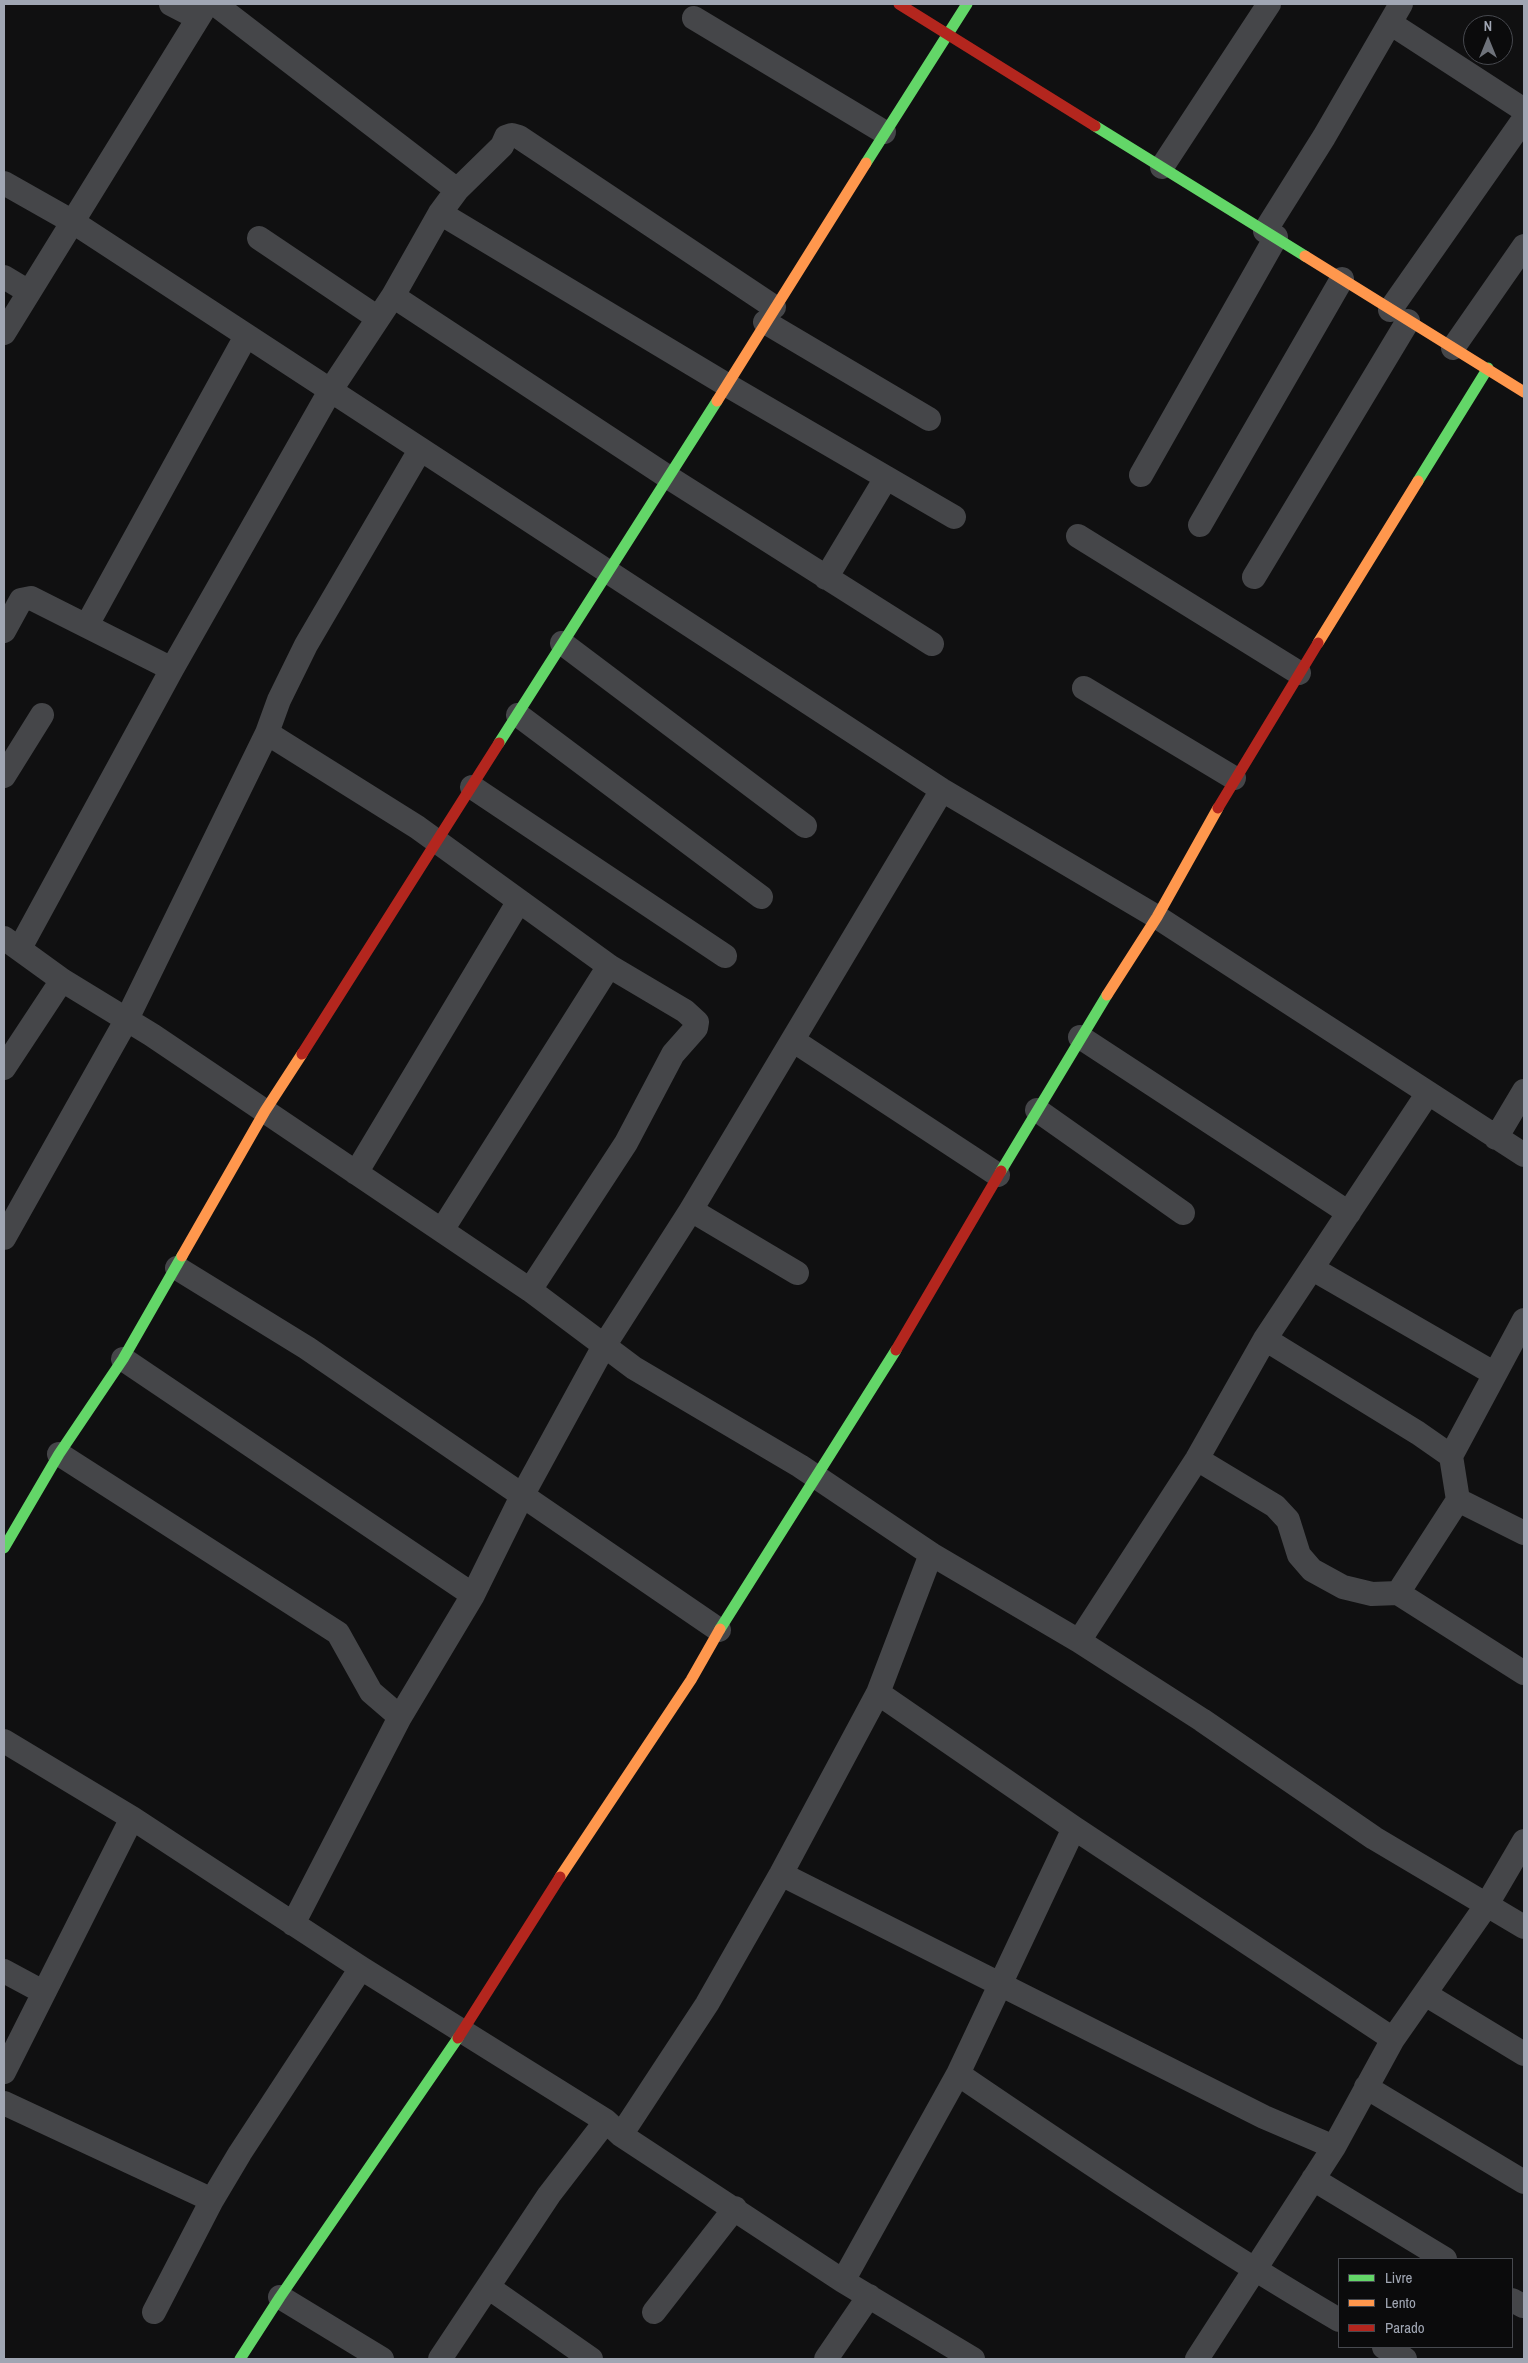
<!DOCTYPE html>
<style>
body{margin:0}
#map{position:relative;width:1528px;height:2363px;overflow:hidden;background:#101011;font-family:"Archivo Narrow",sans-serif}
canvas{display:block}
.frame{position:absolute;inset:0;border:5px solid #a0a6b3;pointer-events:none}
.legend{position:absolute;left:1338px;top:2258px;width:175px;height:90px;box-sizing:border-box;background:#0b0b0c;border:1px solid #47494f;margin:0;padding:6px 9px;list-style:none;font-size:15px;color:#a0a6b3}
.legend li{display:flex;align-items:center;gap:10px;height:25px}
.legend b{width:25px;border:1px solid #47494f}
.north{position:absolute;left:1463px;top:15px;width:50px;height:50px;box-sizing:border-box;background:#0b0b0c;border:1px solid #47494f;border-radius:50%;rotate:0deg;font-size:14px;font-weight:700;line-height:20px;text-align:center;color:#a0a6b3}
.north::after{content:'';display:block;margin:auto;width:18px;height:22px;background:#6e727a;clip-path:polygon(50% 0,100% 100%,50% 72%,0 100%)}
</style>
<div id="map">
<canvas width="1528" height="2363"></canvas>
<div class="frame"></div>
<ul class="legend">
<li><b style="height:6px;background:#63d668"></b>Livre</li>
<li><b style="height:6px;background:#ff974d"></b>Lento</li>
<li><b style="height:6px;background:#b3261e"></b>Parado</li>
</ul>
<div class="north">N</div>
</div>
<script>
const ctx = document.querySelector('canvas').getContext('2d');
ctx.lineJoin = 'round';
function strokePath(path, color, width, dash) { ctx.strokeStyle = color; ctx.lineWidth = width; ctx.lineCap = dash ? 'butt' : 'round'; ctx.setLineDash(dash || []); ctx.stroke(path); }
strokePath(new Path2D(`
 M171,4L198,18
 M215,4L457,190
 M694,18L884,132
 M1390,23L1524,110
 M1162,167L1269,4
 M4,183L73,222L942,790L1157,917L1524,1155
 M440,213L727,385L954,517
 M1265,231L1324,137L1401,4
 M259,238L378,318
 M4,277L29,292
 M393,296L668,477L932,644
 M1390,310L1524,119
 M765,322L929,419
 M4,333L207,4
 M1453,348L1524,246
 M420,450L306,645L279,700L267,733L417,827L609,966L685,1011L697,1022L696,1028L673,1054L626,1143L530,1290
 M1141,475L1276,237
 M1200,525L1342,279
 M1078,536L1299,673
 M1254,577L1408,321
 M826,578L886,478
 M87,625L246,336
 M4,631L21,600L31,598L172,669
 M562,643L805,826
 M1084,688L1234,778
 M518,715L761,897
 M4,776L42,715
 M472,787L725,956
 M4,938L62,980L152,1035L530,1290L634,1368L800,1466L931,1554L1079,1641L1202,1720L1374,1838L1524,1927
 M20,948L172,669L330,391L393,296L440,213L457,190L502,146L506,137L512,135L519,137L774,307
 M1080,1037L1349,1213
 M794,1041L998,1175
 M4,1068L62,980
 M1037,1110L1183,1213
 M1496,1138L1524,1091
 M356,1173L519,901
 M691,1210L797,1273
 M442,1230L609,966
 M4,1238L127,1019L267,733
 M177,1268L307,1348L719,1630
 M1313,1269L1495,1374
 M1265,1339L1418,1433L1451,1456L1458,1500L1524,1533
 M123,1359L473,1595
 M59,1454L338,1633L371,1692L400,1717
 M1451,1456L1524,1320
 M1197,1459L1275,1506L1288,1520L1299,1555L1312,1570L1343,1587L1372,1594L1398,1593L1458,1500
 M1398,1593L1524,1673
 M1079,1641L1197,1459L1265,1339L1428,1093
 M878,1693L1074,1828L1393,2039
 M4,1741L132,1818L361,1968L606,2121L621,2135L843,2281L973,2359
 M781,1874L1264,2117L1334,2147
 M293,1924L400,1717L473,1595L522,1496L604,1346L691,1210L942,790
 M4,1971L43,1992
 M1425,1994L1524,2054
 M4,2072L132,1818
 M958,2074C1083,2159 1208,2243 1339,2320
 M1366,2087L1524,2182
 M4,2103L212,2200
 M621,2135L707,2004L781,1874L878,1693L931,1554
 M1313,2179L1445,2259
 M843,2281L958,2074L1074,1828
 M488,2287L591,2359
 M280,2297L382,2359
 M1512,2300L1523,2306
 M154,2312L212,2200L240,2153L361,1968
 M654,2312L735,2208
 M1384,2347L1405,2359
 M440,2359L549,2195L606,2121
 M826,2359L869,2296
 M1197,2359L1334,2147L1393,2039L1486,1906L1524,1841`), '#454649', 24);
strokePath(new Path2D(`
 M1095,126L1305,256
 M866,163L967,4
 M1418,481L1488,368
 M499,743L717,401
 M1001,1171L1107,995
 M4,1548L59,1454L123,1359L182,1256
 M720,1629L896,1350
 M240,2359L280,2297L458,2038`), '#63d668', 11);
strokePath(new Path2D(`
 M1305,256L1524,392
 M717,401L866,163
 M1318,643L1418,481
 M1107,995L1157,917L1218,808
 M182,1256L265,1111L302,1054
 M560,1877L691,1680L720,1629`), '#ff974d', 11);
strokePath(new Path2D(`
 M899,4L1095,126
 M1218,808L1318,643
 M302,1054L499,743
 M896,1350L1001,1171
 M458,2038L560,1877`), '#b3261e', 11);
</script>
